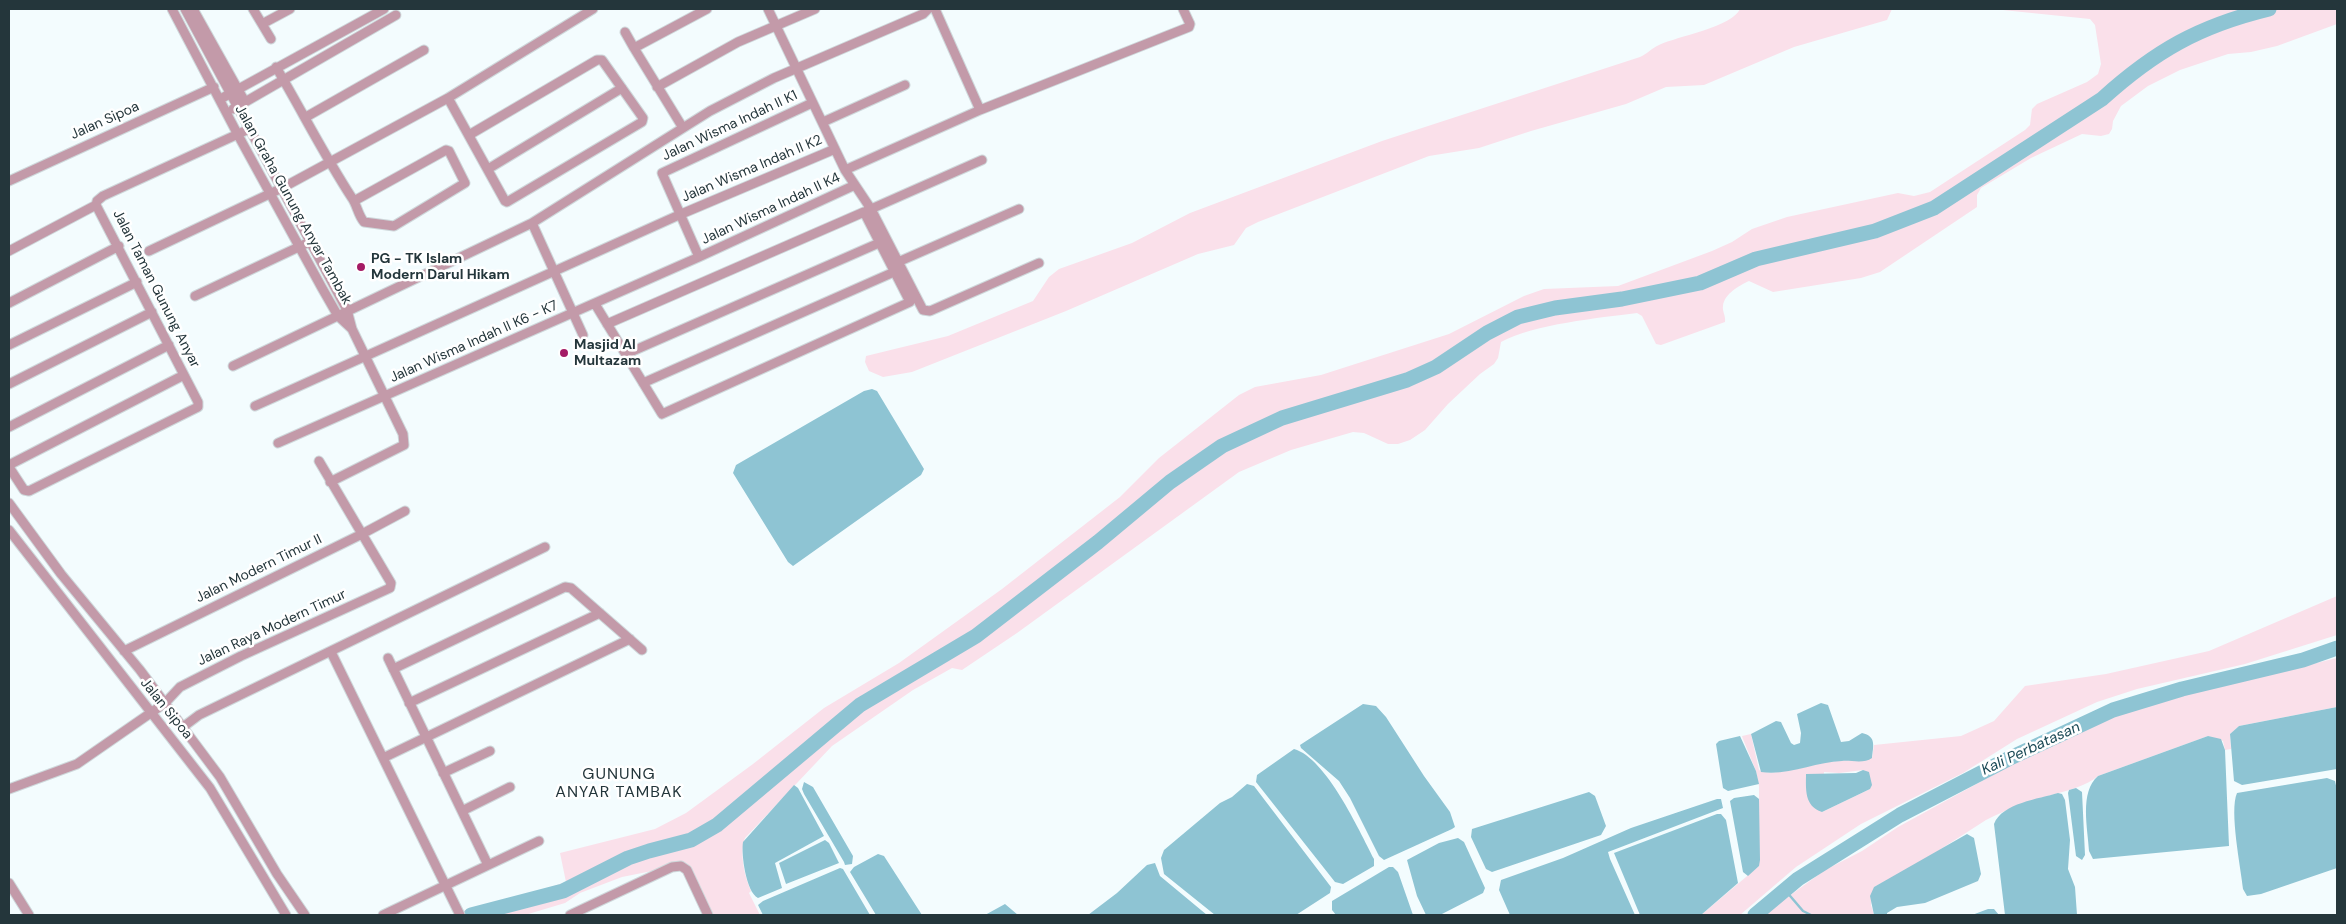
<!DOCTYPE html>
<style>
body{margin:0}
#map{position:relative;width:2346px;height:924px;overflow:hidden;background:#f3fcfe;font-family:"DM Sans",sans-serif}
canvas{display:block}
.frame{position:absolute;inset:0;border:10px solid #24363b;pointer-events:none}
</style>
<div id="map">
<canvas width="2346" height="924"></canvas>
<div class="frame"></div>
</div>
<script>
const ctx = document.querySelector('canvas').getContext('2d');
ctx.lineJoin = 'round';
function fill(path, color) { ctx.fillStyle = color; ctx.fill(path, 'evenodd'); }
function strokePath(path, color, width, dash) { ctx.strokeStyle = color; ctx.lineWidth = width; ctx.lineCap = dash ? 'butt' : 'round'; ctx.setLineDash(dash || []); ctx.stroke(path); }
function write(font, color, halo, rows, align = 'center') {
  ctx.font = font + ' "DM Sans",sans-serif'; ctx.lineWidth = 5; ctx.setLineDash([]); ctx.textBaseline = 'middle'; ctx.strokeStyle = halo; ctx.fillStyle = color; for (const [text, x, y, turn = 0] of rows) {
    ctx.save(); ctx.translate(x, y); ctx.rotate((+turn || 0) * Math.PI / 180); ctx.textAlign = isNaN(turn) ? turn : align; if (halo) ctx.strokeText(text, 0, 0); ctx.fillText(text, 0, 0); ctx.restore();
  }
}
fill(new Path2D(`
 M1740,9H1892L1887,20L1794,47L1704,85L1666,87L1626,104L1531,131L1479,148L1429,156L1258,222L1246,228L1234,245L1198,254L1066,311L912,372L883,377L869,371L865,362L866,356L948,336L1033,301L1049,277L1059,269L1132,243L1190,213L1382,141L1640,57C1647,54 1652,48 1659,45C1678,36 1732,27 1740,9Z
 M1993,9H2337V24L2277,46L2251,52L2228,54L2180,70L2148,86L2121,106L2113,121L2112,129L2109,134L2101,136L2082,134L2031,158L1981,188L1977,195V207L1880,272L1861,278L1773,292L1749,281C1740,285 1724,294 1723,306C1722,311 1726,316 1725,322L1661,345L1656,344L1642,316L1637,313C1598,318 1535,324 1501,342L1498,358L1494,364L1480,374L1448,404L1425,430L1410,440L1398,444H1388L1364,433L1353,432L1291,450L1239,472L1017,633L962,670L952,668L913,690L832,746L745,838C739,854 745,877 751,891L749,893L760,915H708L687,870L672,867L622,877L580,893L565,903L525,915H460L458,912L523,896L566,882L560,853L655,829L686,813L753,764L824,708L899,663L1002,589L1120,497L1159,458L1239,395L1255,387L1321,375L1449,334L1524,296L1544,289L1618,286L1712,251L1732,242L1752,229L1787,217L1898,193L1914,196L1930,192L2025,130L2030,125L2032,109L2037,104L2087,82L2098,74L2101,64L2095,25L2090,19Z
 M2337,596V635L2245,664L2137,689L2097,702L2017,739L1963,773L1861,824L1796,867L1740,915H1701L1759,866V786L1756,771L1743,739L1742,736L1751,734L1759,770C1772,778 1813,764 1828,762C1843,760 1857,759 1872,758L1874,745L1961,736L1994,721L2025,686L2106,674L2209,651ZM1863,770L1870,789L1822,812L1824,772L1839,773Z
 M2337,658V707L2239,726L2230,734L2231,749L2225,750L2223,741L2208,736L2098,776C2086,786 2069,790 2055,794C2032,800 2007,809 1986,820L1916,865L1874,887L1871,905L1874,915H1763L1825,870L1862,851L1898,827L2033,753L2109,717L2179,696Z`), '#fae0ea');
fill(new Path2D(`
 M872,389L877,391L924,469L921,475L793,566L788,562L733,473L736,465L864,391Z
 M1821,703L1828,705L1841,742L1849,741L1862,733C1877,736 1873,747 1872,758C1864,764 1851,760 1842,761C1815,762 1788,776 1761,772L1751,734L1776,721L1781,722L1791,743L1794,745L1800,743L1801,733L1797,714Z
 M1363,704L1376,706L1386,717L1424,776L1450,812L1455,827L1452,829L1384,860L1379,856L1350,798L1339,781L1301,748L1300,745Z
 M2337,707V769L2242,785L2234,781L2230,734L2239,726Z
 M1740,736L1756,771L1759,784L1728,791L1723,788L1716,744L1719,741Z
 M2208,736L2221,739L2225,750L2229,846L2093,859L2089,851C2088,829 2079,792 2098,776Z
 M1294,749C1326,758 1359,830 1374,859V866L1343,884L1335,882L1256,782L1257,775Z
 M1863,770L1869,772L1872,785L1870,789L1822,812C1804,806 1806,789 1806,774L1856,773Z
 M2327,778L2335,781L2337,790V868L2261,894L2247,896L2243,889C2241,868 2229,811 2237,793Z
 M804,782L813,787L853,856L852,864L845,865L844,862L804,794L802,789Z
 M1247,784L1254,786L1331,887L1330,893L1296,915H1215L1164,874L1161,858L1164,850L1220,803L1232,797Z
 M794,785L798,788L824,836L775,863L782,888L758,898C746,892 741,854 743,842Z
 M2076,788L2082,792L2085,855L2082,860L2076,856L2068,793L2069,790Z
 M1589,792L1595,796L1606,826L1601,835L1492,872L1486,869L1471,837L1472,829Z
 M2058,793L2062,794L2065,800L2070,840L2068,869L2075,887L2077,915H2005L1994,824C2002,803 2039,799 2058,793Z
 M1754,795L1759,799L1760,860L1759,866L1748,876L1743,872L1730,801L1734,798Z
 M1717,799H1721L1723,808L1608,852L1610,859L1635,915H1510L1499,890L1501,880L1563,858L1631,828Z
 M1717,814H1721L1726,820L1738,883L1701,915H1640L1614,853Z
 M1967,834L1974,838L1981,874L1978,881L1925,903L1897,907L1887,913V915H1874L1870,896L1874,887Z
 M1458,838L1464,842L1485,888L1483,893L1440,915H1426L1417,896L1407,860L1439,843Z
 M825,840L829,843L839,863L786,884L779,863Z
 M878,854L884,856L922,915H876L850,872L854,867Z
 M1155,863L1160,876L1207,915H1088L1117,893L1147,865Z
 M1389,867H1393L1398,872L1413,915H1336L1332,910V901Z
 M840,868L843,869L870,915H763L758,905L763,901Z
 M1005,904L1018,915H985Z
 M1988,909H1994L1999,915H1972Z`), '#8ec4d3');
strokePath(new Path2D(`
 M1785,890L1803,911L1811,915`), '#8ec4d3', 2.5);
strokePath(new Path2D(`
 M471,915L563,891L628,858L649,851L691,840L717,825L860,705L976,636L1098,542L1170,482L1222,446L1282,418L1407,380L1436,367L1487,333L1518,317L1555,308L1622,299L1700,283L1756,259L1875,231L1934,208L2102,99C2155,51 2199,26 2269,9
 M1755,915L1798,879L1900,815L2008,759L2113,710L2182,689L2303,660L2337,648`), '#8ec4d3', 15);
const street = new Path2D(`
 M172,9L238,135L322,288L338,316L352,329
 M185,9L347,310L352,329L403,434L404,445L330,482
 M193,9L245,102
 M253,9L271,39
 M768,9L845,170L871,209L923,310L930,311L1039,263
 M935,9L980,110
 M262,24L290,9
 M625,32L634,48
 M276,67C302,111 324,155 352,198C357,205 358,215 364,222L394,226L465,183L449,151L446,150L354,201
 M657,87L738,42L815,9
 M224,97L384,9
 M448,98L505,201L507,202L642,122L643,118L602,60H597L469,135
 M233,109L396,15
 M306,117L424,50
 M823,122L905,85
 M683,128L634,48L707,9
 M488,169L622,88
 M845,170L980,110L1189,27L1190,24L1183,9
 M9,181L214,87
 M871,209L982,160
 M532,223L583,335
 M9,251L96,205
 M149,251L282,188L448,98L593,9
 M699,257L662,173L812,103
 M898,262L1019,209
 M195,296L305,244
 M9,303L119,246
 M595,304L662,414L910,302L864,212L607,324
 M9,345L137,282
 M626,354L879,243
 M233,366L532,223L710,111L774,78L923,14L928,9
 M643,383L894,272
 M9,384L152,312
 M255,406L679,215L835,149
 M9,427L169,345
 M278,443L699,257L855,185
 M9,465L184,375
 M9,467L24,490L29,491L198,407V402L96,205L97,201L103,196L249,129
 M9,503L61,574L140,670L220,777L277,874L305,915
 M9,530L210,788L286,915
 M124,651L362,534L405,511
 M331,652L460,915
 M388,658L488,865
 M393,669L565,587L571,588L642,650
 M409,703L600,613
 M183,727L199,715L545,547
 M383,758L630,639
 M443,773L490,751
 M9,789L77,764L165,703L180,687L241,656L390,588L391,583L319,461
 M462,811L510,787
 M9,883L29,915
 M383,915L539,841
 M570,915L672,867L681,866L687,870L708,915`);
strokePath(street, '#ced8db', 11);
strokePath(street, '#c39aa9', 9);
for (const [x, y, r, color] of [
 [361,267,5,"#a41b65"],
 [564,353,5,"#a41b65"]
]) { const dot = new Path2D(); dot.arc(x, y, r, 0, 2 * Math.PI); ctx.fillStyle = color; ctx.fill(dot); strokePath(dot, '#fff', 2); }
write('14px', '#24363b', '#fff', [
 ["Jalan Sipoa",105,121,-24],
 ["Jalan Wisma Indah II K1",730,126,-25],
 ["Jalan Wisma Indah II K2",752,169,-23],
 ["Jalan Graha Gunung Anyar Tambak",293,205,61],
 ["Jalan Wisma Indah II K4",771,209,-25],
 ["Jalan Taman Gunung Anyar",156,289,63],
 ["Jalan Wisma Indah II K6 - K7",474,342,-24],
 ["Jalan Modern Timur II",259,569,-26],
 ["Jalan Raya Modern Timur",272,628,-25],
 ["Jalan Sipoa",166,709,51]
]);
write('bold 14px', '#24363b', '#fff', [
 ["PG - TK Islam",371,259],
 ["Modern Darul Hikam",371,275],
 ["Masjid Al",574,345],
 ["Multazam",574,361]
], 'left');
write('italic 15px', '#1a4955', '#fff', [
 ["Kali Perbatasan",2031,749,-25]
]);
ctx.letterSpacing = '1px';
write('16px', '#24363b', '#fff', [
 ["GUNUNG",619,775],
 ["ANYAR TAMBAK",619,793]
]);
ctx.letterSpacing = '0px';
</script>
